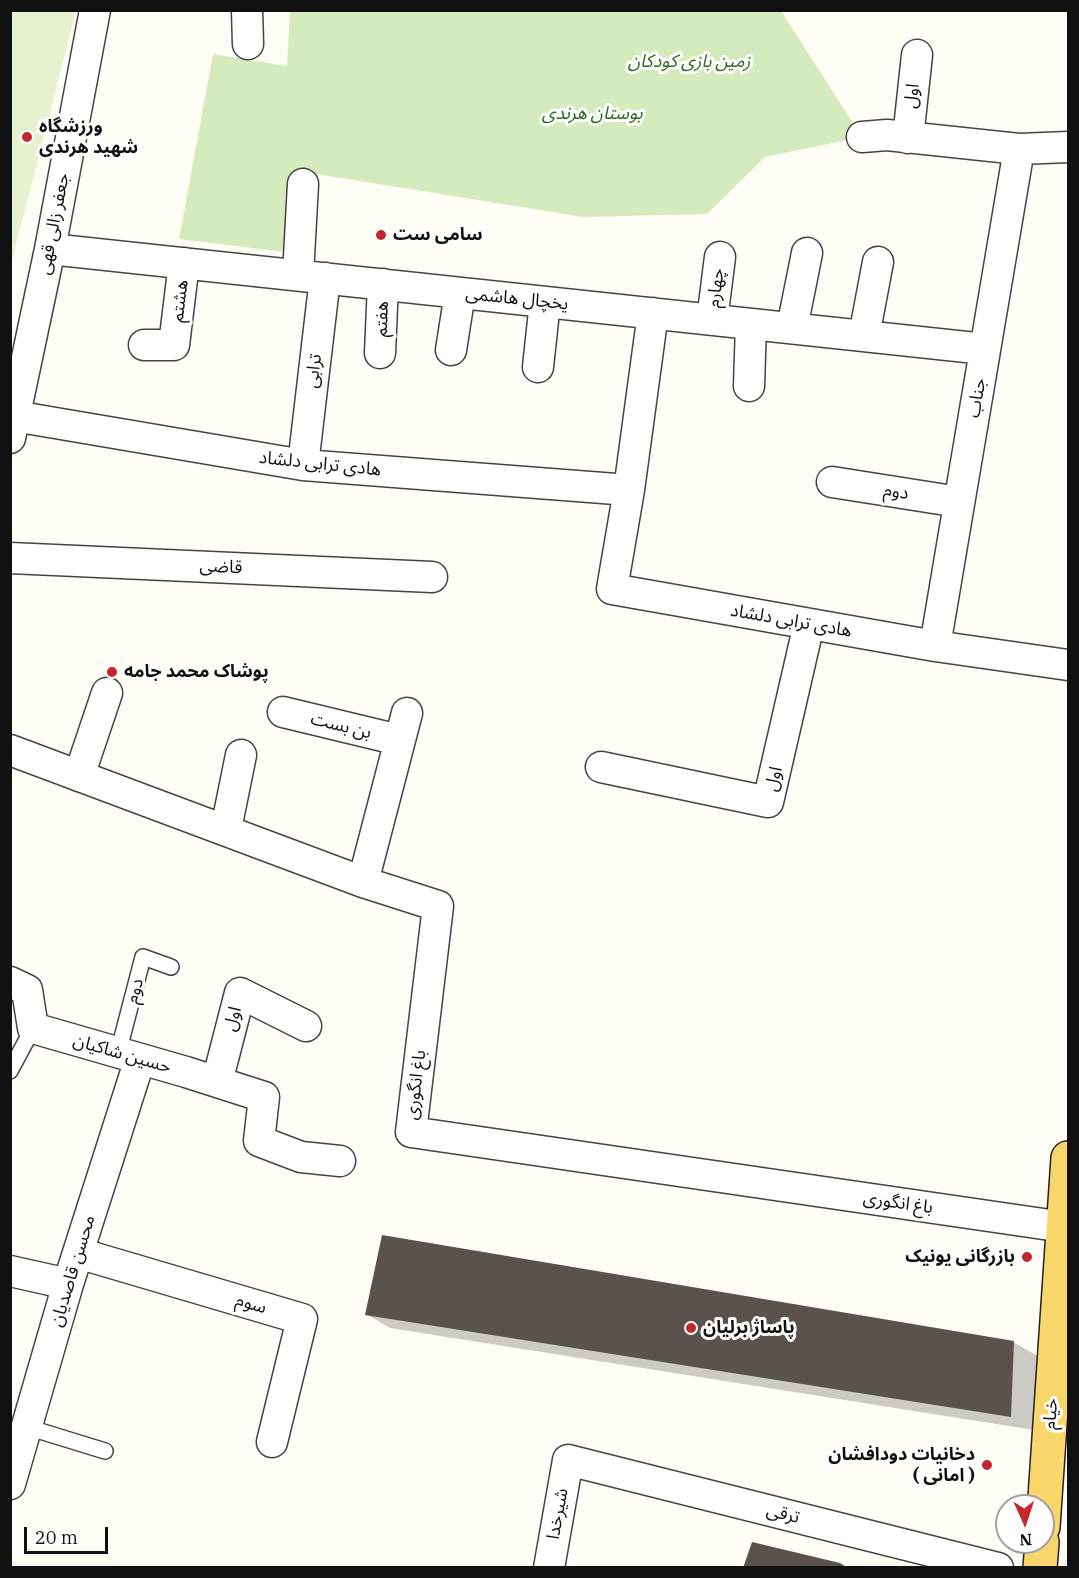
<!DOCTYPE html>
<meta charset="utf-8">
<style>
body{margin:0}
#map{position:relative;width:1079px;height:1578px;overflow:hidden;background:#fffdf5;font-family:"IBM Plex Serif",serif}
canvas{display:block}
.frame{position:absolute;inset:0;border:12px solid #111;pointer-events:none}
.north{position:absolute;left:995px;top:1494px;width:60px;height:60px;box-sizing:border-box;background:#fff;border:2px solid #a0a0a0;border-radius:50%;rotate:177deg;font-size:16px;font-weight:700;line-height:24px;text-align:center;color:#111}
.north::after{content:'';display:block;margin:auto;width:21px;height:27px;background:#c4262e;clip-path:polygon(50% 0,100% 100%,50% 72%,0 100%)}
.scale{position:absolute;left:24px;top:1527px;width:84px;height:27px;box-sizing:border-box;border:3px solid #111;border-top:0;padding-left:8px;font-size:18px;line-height:21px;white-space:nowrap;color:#111;-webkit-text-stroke:4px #fff;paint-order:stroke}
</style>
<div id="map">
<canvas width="1079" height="1578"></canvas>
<div class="frame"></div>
<div class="north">N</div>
<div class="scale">20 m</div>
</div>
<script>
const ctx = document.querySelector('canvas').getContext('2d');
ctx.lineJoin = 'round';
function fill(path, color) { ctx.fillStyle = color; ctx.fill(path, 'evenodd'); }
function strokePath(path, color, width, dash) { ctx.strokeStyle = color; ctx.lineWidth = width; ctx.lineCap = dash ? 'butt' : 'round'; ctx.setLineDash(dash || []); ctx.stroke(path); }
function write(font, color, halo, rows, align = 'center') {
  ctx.font = font + ' "IBM Plex Serif","Noto Sans Arabic",serif'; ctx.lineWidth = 6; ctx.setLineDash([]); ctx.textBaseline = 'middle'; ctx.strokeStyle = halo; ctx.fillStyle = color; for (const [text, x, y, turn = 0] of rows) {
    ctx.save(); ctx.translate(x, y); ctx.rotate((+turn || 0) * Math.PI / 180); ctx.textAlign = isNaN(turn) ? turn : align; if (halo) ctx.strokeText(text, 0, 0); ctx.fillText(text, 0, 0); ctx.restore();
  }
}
fill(new Path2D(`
 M290,11H781L862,137L765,157L707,214L583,217L304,172L300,254L179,239L213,54L287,66Z`), '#d5ebbd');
fill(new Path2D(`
 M11,10L76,11L11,264L10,11Z`), '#e6f2cf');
fill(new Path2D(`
 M366,1314L1013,1342L1038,1356L1034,1430L390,1328Z`), '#0003');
fill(new Path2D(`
 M382,1235L1014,1341L1011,1417L365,1315Z
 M752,1542L840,1563L848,1568H743Z`), '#5a524d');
const lane = new Path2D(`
 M118,1053L143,957L171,967
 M10,1071L33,1028
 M27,1427L105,1451`);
const street = new Path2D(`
 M247,10L248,44
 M862,137L887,135L1019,149L1068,147
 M908,138L917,55
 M50,249L985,349
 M298,275L303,184
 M653,313L629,490L612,589L935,646L1068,665
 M712,320L720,257
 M792,328L807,253
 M864,336L878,262
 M144,345H174L184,263
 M451,350L460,293
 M380,353L383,284
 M538,367L545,302
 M749,386L751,324
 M14,416L303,465L629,490
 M10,438L50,249L95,10
 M303,465L325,278
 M832,482L959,502
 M10,558L432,577
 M935,646L1019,149
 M283,712L399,740
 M10,750L363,882L438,906L411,1132L1064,1227
 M601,767L768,802L809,624
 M79,776L107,693
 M226,829L241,755
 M363,882L407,713
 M10,982L27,990L33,1028L186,1072L264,1097L259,1141L301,1157L340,1161
 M217,1082L240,993L306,1026
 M78,1253L302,1319L272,1442
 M10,1271L68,1284
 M10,1484L68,1284L140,1059
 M549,1568L568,1460L998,1568`);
const primary = new Path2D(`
 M1043,1527L1068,1158
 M1040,1568L1042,1542`);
strokePath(lane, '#444', 18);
strokePath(street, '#444', 33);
strokePath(primary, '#222', 36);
strokePath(lane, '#fff', 15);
strokePath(street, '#fff', 30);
strokePath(primary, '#f9d66b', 33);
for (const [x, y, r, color] of [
 [27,137,6,"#c4262e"],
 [381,235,6,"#c4262e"],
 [112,672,6,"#c4262e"],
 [1027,1257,6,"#c4262e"],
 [691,1328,6,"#c4262e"],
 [987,1465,6,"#c4262e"]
]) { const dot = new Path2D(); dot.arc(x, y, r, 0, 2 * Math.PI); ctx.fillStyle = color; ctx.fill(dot); strokePath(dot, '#fff', 2); }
write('italic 18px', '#2f6b1f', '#fff', [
 ["زمین بازی کودکان",689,62],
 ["بوستان هرندی",592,114]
]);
write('18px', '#111', '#fff', [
 ["اول",912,96,-83],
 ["جعفر زالی قهی",54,224,-79],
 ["چهارم",716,288,-83],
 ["یخچال هاشمی",517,299,6],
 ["هشتم",180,301,-83],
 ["هفتم",382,319,-88],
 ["ترابی",314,371,-83],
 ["جناب",977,398,-80],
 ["هادی ترابی دلشاد",320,464,6],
 ["دوم",896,492,9],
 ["قاضی",221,567,3],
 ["هادی ترابی دلشاد",791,621,10],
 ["بن بست",341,726,14],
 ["اول",774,779,-77],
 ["دوم",135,991,-75],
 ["اول",233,1019,-75],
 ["حسین شاکیان",122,1054,16],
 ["باغ انگوری",416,1085,-83],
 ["باغ انگوری",898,1203,8],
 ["محسن قاصدیان",73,1271,-73],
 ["سوم",251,1304,16],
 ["خیام",1051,1414,-86],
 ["شیرخدا",558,1514,-80],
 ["ترقی",783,1514,14]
]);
write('bold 18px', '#111', '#fff', [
 ["ورزشگاه",39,127],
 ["شهید هرندی",39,148],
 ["سامی ست",393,235],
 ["پوشاک محمد جامه",124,672],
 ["بازرگانی یونیک",1015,1257,"right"],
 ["پاساژ برلیان",703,1328],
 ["دخانیات دودافشان",975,1455,"right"],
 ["( امانی )",975,1476,"right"]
], 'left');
</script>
